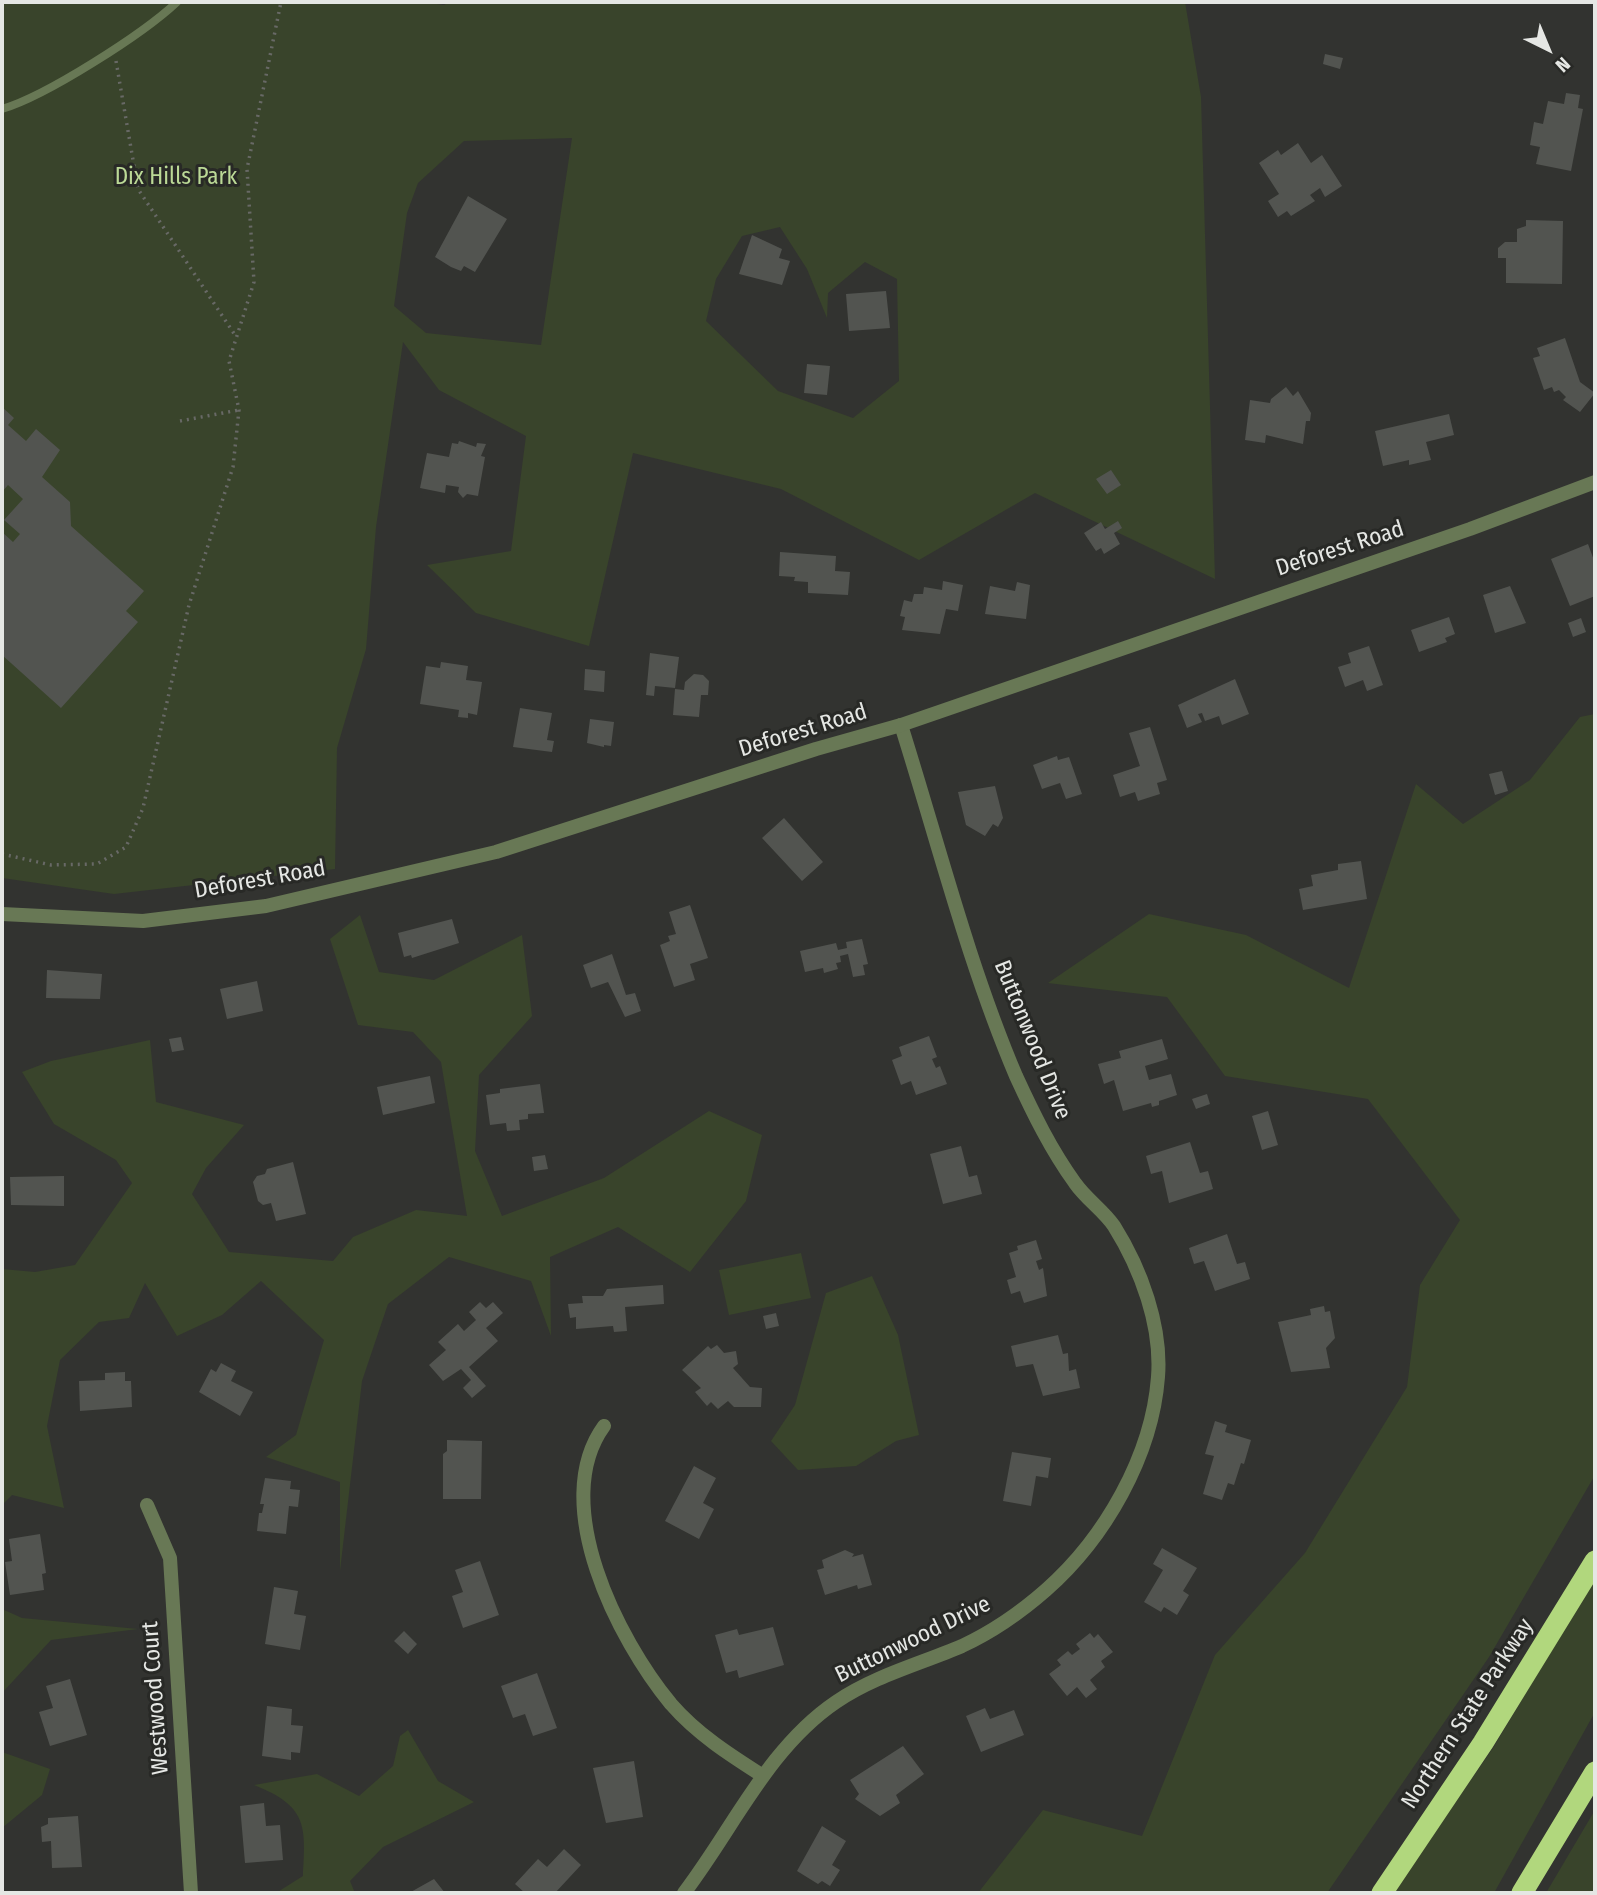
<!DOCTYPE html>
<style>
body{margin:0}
#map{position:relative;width:1597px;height:1895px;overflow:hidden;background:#323330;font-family:"Fira Sans Condensed",sans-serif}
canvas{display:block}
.frame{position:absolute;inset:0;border:4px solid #e5e7e4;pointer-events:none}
.north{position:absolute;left:1513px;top:14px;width:70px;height:70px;-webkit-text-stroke:5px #282926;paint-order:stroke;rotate:137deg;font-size:19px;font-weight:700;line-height:28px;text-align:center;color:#e5e7e4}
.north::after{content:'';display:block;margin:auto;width:24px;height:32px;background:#e5e7e4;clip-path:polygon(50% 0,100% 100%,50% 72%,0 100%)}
</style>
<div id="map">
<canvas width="1597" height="1895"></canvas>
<div class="frame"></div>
<div class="north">N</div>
</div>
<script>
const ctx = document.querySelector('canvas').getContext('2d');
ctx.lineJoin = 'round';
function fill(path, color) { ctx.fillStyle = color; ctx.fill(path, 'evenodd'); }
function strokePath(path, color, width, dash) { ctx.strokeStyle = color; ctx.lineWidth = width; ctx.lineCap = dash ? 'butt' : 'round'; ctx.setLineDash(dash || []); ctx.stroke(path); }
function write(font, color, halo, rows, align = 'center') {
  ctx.font = font + ' "Fira Sans Condensed",sans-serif'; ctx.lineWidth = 6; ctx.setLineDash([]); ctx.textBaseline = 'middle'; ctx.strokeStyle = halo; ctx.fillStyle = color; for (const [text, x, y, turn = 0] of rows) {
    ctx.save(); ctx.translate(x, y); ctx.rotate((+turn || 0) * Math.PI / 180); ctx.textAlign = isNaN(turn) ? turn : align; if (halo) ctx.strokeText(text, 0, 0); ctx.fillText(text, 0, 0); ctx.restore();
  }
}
fill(new Path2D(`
 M2,2H424L444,5L449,2H1185L1201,97L1215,579L1035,493L919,560L781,489L633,453L589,646L476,613L427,565L511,551L526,436L439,390L403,342L376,527L366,649L337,748L335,869L114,894L2,878ZM572,138L541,345L426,333L394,306L407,213L418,183L464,141ZM780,227L807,269L827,318L828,293L865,262L897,279L899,381L853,418L778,391L706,321L716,279L742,236Z
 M1595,714V1475L1489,1657L1327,1893H978L1043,1810L1142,1836L1215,1655L1305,1553L1407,1387L1420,1285L1460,1220L1368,1099L1225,1076L1167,997L1048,983L1149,914L1246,935L1349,988L1416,784L1463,824L1530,780L1580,717Z
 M360,915L379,972L434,980L522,935L532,1016L479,1075L475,1151L502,1216L604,1178L709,1111L762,1135L746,1201L690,1272L618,1227L550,1257L551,1336L531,1281L449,1257L388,1304L362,1381L340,1571V1482L266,1457L296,1435L324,1340L261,1281L222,1315L177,1336L145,1283L129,1318L99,1322L60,1360L47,1426L64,1508L12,1495L2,1505V1269L35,1272L75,1265L132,1183L116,1160L54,1124L22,1072L51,1061L150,1040L156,1102L244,1125L206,1168L192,1194L229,1252L333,1261L353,1237L416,1210L467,1216L441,1062L413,1032L358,1025L330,939Z
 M801,1253L811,1298L729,1315L719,1270Z
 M872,1276L898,1335L919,1435L896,1441L856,1466L798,1470L771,1441L795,1405L826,1293Z
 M1595,1578V1712L1494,1893H1393L1493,1748Z
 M2,1609L22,1618L138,1629L51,1640L2,1693V1700Z
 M408,1730L438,1781L474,1802L383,1847L350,1881L355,1893H276L303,1876C306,1825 307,1806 254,1785L317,1774L359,1796L393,1766L400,1736Z
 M2,1752L50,1769L42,1795L2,1828Z
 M1595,1810V1893H1546Z`), '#39442b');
fill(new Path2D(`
 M1325,54L1343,58L1340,69L1323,64Z
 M1566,93L1580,95L1578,108L1583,109L1571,171L1536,164L1540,147L1530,145L1534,122L1543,124L1548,101L1564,104Z
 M1298,143L1311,163L1322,155L1342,186L1325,197L1320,188L1310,195L1315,201L1291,216L1287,211L1278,217L1268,201L1279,194L1259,163L1278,150L1281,155Z
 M468,196L507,219L475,272L464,266L461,271L451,267L435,257Z
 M1526,220L1563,221L1562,284L1506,283V258H1498V248L1505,242H1517V229L1526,226Z
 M752,235L782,249L779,258L790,261L782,285L739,274Z
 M886,291L890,328L849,331L846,294Z
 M1565,338L1580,382L1595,393L1580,412L1563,400L1566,397L1559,390L1554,392L1552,387L1544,390L1533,358L1540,356L1537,348Z
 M807,364L830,366L827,395L804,393Z
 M1286,387L1293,396L1298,391L1311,413L1310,421H1306L1303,444L1266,435L1265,443L1245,440L1250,400L1270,403L1271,399Z
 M2,407L14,418L8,425L26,441L36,429L60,450L42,477L70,502L71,526L144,591L126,611L138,622L61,708L2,655V532L13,542L20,534L4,520L23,499L8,485L2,492Z
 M1449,414L1454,435L1426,442L1431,460L1409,465V460L1383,466L1375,431Z
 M459,441L476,447L477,443L486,444L481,456L485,457L478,496L467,494L463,498L458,492L459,487L446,485L445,493L420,488L427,453L449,457L452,443L458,444Z
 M1111,470L1121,485L1107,494L1096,479Z
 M1118,521L1122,528L1114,533L1120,544L1104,554L1101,548L1096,551L1084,533L1101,522L1105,529Z
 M1588,544L1595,563V596L1570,606L1551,559Z
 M780,552L836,556L835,571L850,572L848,595L808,593V582L794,581L795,577L779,576Z
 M943,581L963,585L958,611L946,609L940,634L902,630L905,617L900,616L904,600L912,602L914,594H923L924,587L942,590Z
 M1017,582L1030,585L1026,619L985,614L990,586L1015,591Z
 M1510,586L1526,623L1495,633L1483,595Z
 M1449,617L1455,634L1445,638L1447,642L1419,652L1411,630Z
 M1581,618L1586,632L1573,637L1568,623Z
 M1369,646L1383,685L1367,691L1363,680L1345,687L1338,667L1351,663L1348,653Z
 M650,653L679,657L675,688L655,686L654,696L646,695Z
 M441,662L468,666L466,680L482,682L477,715L468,713V718L458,717L459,710L420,704L426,666L440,668Z
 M585,669L605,671L604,692L584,690Z
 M694,674L703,675L709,681L708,695H701L699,717L673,715L675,689L684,690L685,682Z
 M1235,679L1249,714L1222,725L1219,716L1205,721L1202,713L1198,714L1202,722L1187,728L1178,705Z
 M520,708L552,713L547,740L554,741L552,752L513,747Z
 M590,719L614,722L611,746L604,745V747L587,743Z
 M1150,727L1167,780L1157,783L1160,794L1138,801L1135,792L1120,797L1113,775L1140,766L1129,733Z
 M1057,756L1058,760L1069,757L1082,794L1066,799L1060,783L1042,789L1033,765Z
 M1502,771L1508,791L1495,795L1489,774Z
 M995,786L1003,818L998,827L993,824L985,836L966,825L958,792Z
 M784,818L823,862L802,881L762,838Z
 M1361,861L1367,899L1303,910L1299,889L1313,886L1311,875L1338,870V864Z
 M690,905L708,958L690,964L695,980L674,987L660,945L670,941L668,936L676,934L669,912Z
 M452,919L459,943L412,958L411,955L404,957L398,933Z
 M862,939L868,964L863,965L865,975L853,977L848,954L840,956L841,962L836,963L838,969L824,973L823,968L805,972L800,951L836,943L838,950L847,948L846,942Z
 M612,954L626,995L635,993L641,1011L625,1017L608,982L591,988L583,965Z
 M47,970L102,974L100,999L46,998Z
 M257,981L263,1011L227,1019L220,989Z
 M929,1036L937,1057L932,1059L936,1068L940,1066L947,1084L916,1095L911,1081L901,1085L892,1060L902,1056L899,1047Z
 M181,1037L184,1050L172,1052L169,1039Z
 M1162,1039L1168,1059L1145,1066L1149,1080L1171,1074L1177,1095L1159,1101V1105L1152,1107L1151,1103L1123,1111L1114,1080L1104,1084L1098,1064L1121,1058L1119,1051Z
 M430,1076L435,1103L383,1115L377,1087Z
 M540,1084L544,1113L528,1114V1119L519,1120L520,1130L507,1131L506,1123L490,1125L486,1095L500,1093V1089Z
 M1207,1094L1210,1104L1196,1109L1192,1099Z
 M1268,1111L1278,1145L1262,1150L1252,1116Z
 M1190,1142L1200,1173L1208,1171L1213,1189L1169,1203L1162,1171L1151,1174L1146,1156Z
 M961,1146L969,1177L977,1175L982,1194L943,1204L930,1154Z
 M545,1155L548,1169L534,1171L532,1157Z
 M293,1162L306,1214L276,1221L271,1203L263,1205L258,1201L253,1182L257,1176L265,1174L267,1169Z
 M64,1176V1206L11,1205L10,1177Z
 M1227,1234L1237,1264L1245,1262L1250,1279L1215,1291L1204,1261L1194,1264L1189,1248Z
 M1036,1240L1042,1259L1036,1261L1039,1270L1043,1268L1047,1296L1024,1303L1020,1291L1011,1294L1007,1280L1016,1277L1009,1253L1018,1250L1017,1246Z
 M663,1285L664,1304L625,1307L627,1331L614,1332L613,1326L576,1329V1317L570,1318L568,1304L583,1303L582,1296H603L607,1289Z
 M480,1302L486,1308L493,1302L503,1313L486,1328L498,1341L469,1367L486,1386L472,1398L463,1388L471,1380L461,1369L443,1381L429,1365L446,1350L438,1342L458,1324L464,1331L476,1320L469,1312Z
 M1324,1306L1325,1312L1330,1311L1335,1338L1326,1348L1330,1368L1291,1372L1278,1322L1311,1315L1310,1309Z
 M776,1313L779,1326L766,1329L763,1316Z
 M1058,1335L1063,1354L1068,1353L1069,1371L1076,1369L1080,1388L1043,1396L1033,1364L1016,1367L1011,1346Z
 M717,1345L724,1353L736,1351L738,1364L733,1368L750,1387L762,1388L761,1407H734L728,1401L718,1409L711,1402L707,1406L695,1392L701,1388L682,1370L708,1346L711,1349Z
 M221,1363L236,1371L231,1381L253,1392L240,1416L199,1392L211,1369L216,1372Z
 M125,1372V1381H131L132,1407L80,1411L79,1381L105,1380V1373Z
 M1215,1421L1227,1425L1225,1432L1251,1440L1244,1464L1241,1463L1234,1485L1228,1483L1222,1500L1203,1494L1214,1456L1205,1454Z
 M447,1440L482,1441L481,1499H443V1454L447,1451Z
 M1012,1452L1051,1458L1048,1478L1036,1476L1031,1506L1003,1501Z
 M694,1466L716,1478L703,1503L714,1509L699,1539L665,1521Z
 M265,1478L291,1481L290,1489L300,1490L298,1507L289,1506L286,1534L257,1531L259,1513H262L264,1504H260Z
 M40,1534L46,1573L42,1574L44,1590L10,1595L5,1562L12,1561L9,1539Z
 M1162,1548L1197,1568L1183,1591L1189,1595L1177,1615L1164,1607L1161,1612L1144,1602L1163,1570L1153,1564Z
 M845,1550L854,1554L852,1557L863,1554L872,1585L858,1589L857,1585L825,1595L817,1570L824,1568L822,1560Z
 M480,1561L499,1615L463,1628L452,1596L463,1592L455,1570Z
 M274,1587L298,1591L294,1614L306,1616L300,1650L265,1644Z
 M773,1627L784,1665L739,1678L737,1670L726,1673L715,1635L737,1629L739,1635Z
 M404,1631L417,1644L408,1654L394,1641Z
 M1090,1633L1094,1638L1098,1634L1113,1652L1101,1661L1105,1667L1090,1680L1097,1689L1086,1698L1077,1687L1067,1696L1049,1674L1061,1665L1057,1660L1068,1651L1072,1655L1080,1649L1076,1644Z
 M537,1673L557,1728L533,1736L525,1714L513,1718L501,1686Z
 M70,1679L87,1735L50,1746L39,1712L53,1708L46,1686Z
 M267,1706L292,1709L291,1725L303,1726L300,1753L291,1752V1760L262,1756Z
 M985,1708L990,1719L1014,1710L1024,1735L981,1752L966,1716Z
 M903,1746L924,1774L896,1795L900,1803L880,1816L855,1799L859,1794L850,1780Z
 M634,1761L643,1817L606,1823L593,1768Z
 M264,1803L266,1826L280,1825L283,1860L245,1863L240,1806Z
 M78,1816L82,1867L52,1868L51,1841L42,1842L41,1827L48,1824V1818Z
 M822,1826L846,1841L832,1865L840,1870L830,1886L822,1881L818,1884L797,1871Z
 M564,1849L581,1865L555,1893H525L515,1884L538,1859L547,1867Z
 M434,1879L445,1893H409Z`), '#525450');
strokePath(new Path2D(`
 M116,61L138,189L235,335
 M180,421L239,410
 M2,854L51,865L97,864L126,847L143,808L189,605L233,467L239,410L229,361L254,282L247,169L281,2`), '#686966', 3.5, [2, 5]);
strokePath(new Path2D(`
 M2,109C46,96 143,34 177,2`), '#687855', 8);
strokePath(new Path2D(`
 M604,1426C548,1503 618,1640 671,1704C697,1734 730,1755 763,1776
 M147,1505L170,1558L191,1893
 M684,1893C733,1829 768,1748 836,1702C874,1676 920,1664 962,1646C992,1632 1021,1612 1046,1590C1105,1538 1152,1456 1158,1377C1162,1326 1141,1269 1114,1226C1103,1210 1086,1199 1075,1183C1051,1150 1033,1113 1016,1076C968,963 938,842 901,725`), '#687855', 14);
strokePath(new Path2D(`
 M2,914L143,921L266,906L496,852L816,749L901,725L1470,529L1595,482`), '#687855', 14);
strokePath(new Path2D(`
 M1382,1893L1483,1743L1595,1561
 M1522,1893L1595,1772`), '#b1d77d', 21);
write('23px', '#bbd996', '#282926', [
 ["Dix Hills Park",176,178]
]);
write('23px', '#e5e7e4', '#282926', [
 ["Deforest Road",1340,549,-18],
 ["Deforest Road",803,731,-17],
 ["Deforest Road",260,880,-10],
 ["Buttonwood Drive",1032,1040,68],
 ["Buttonwood Drive",913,1640,-26],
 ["Westwood Court",156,1698,-94],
 ["Northern State Parkway",1468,1714,-57]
]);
</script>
